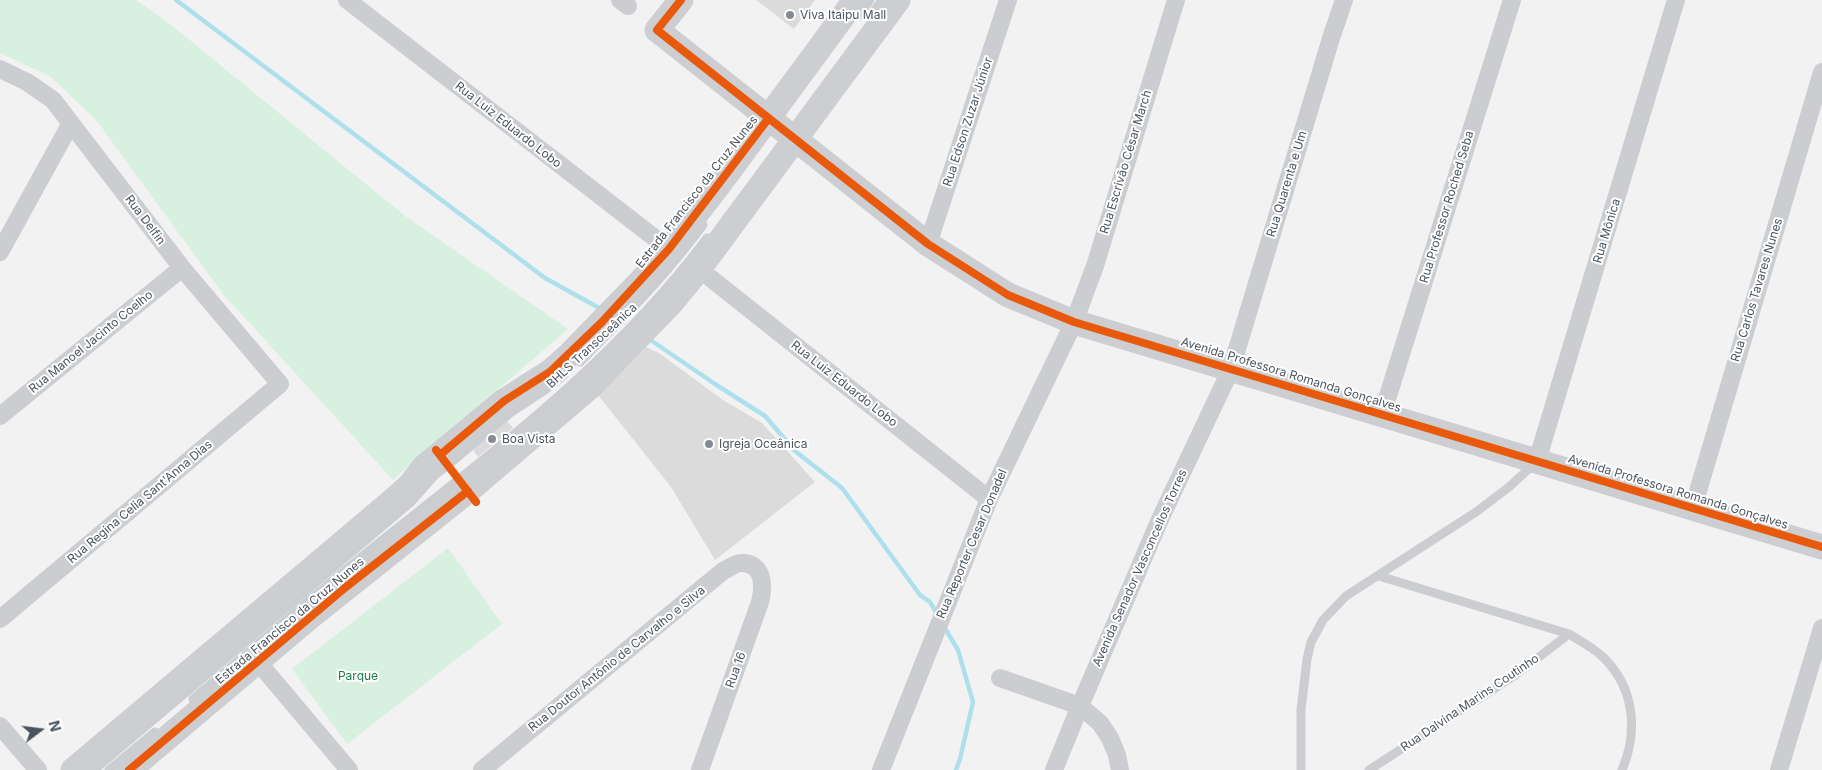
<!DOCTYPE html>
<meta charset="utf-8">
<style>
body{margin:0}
#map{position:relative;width:1822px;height:770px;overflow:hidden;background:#f2f2f2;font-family:Inter,sans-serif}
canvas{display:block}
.north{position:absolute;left:15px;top:705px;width:50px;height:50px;-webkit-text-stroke:4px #fff;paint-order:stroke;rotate:75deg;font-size:14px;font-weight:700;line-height:20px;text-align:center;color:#49545e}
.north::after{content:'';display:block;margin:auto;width:18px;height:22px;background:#49545e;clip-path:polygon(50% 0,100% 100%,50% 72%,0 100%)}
</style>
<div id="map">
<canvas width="1822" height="770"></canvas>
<div class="north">N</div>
</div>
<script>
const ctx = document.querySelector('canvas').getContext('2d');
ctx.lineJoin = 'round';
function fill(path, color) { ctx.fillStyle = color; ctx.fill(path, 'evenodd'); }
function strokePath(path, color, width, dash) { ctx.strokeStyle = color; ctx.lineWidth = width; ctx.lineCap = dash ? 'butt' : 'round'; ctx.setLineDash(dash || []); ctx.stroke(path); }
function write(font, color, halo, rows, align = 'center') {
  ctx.font = font + ' Inter,sans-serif'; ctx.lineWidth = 4; ctx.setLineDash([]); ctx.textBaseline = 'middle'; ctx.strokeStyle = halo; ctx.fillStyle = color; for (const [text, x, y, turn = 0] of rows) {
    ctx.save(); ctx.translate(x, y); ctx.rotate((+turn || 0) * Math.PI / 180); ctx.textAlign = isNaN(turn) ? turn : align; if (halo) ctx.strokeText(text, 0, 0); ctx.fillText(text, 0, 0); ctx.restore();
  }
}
fill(new Path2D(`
 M0,0H136L170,24L405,216L568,329L393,480L223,294L97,121L51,77L0,53Z
 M448,548L502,624L347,744L292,669Z`), '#d7f0e0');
strokePath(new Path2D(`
 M176,0L545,278L601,309
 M652,341L715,384L765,416L795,451L842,488L920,595L930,602L937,614
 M943,625L958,650L973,702L960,759L956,770`), '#ade0ec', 4.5);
fill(new Path2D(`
 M756,0H815L794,29Z
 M646,347L659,353L723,400L762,423L815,482L715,560L671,487L598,395Z
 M507,421L513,428L478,457L473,450Z`), '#dbdbdc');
strokePath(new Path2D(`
 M872,14L882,0
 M859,16L870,0
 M580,362C624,318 666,275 703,225
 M1379,576L1569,634C1581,641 1594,648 1604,658C1635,689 1638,732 1622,770
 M193,699C256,646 317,592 381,541C497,449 618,358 707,238
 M94,770L411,502L435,475L448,465L510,413L545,390L564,375
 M109,770L155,732
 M1301,770V710L1307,659L1311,642L1323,620L1346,596L1476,512L1509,487L1534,464
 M1369,770L1514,676L1569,634`), '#cbcdd0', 9);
strokePath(new Path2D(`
 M347,0L669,249
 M620,0L628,6
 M0,69L27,82L53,100L182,268L280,384L0,619
 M928,244L1008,0
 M0,252L71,123
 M699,269L989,499
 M1382,415L1512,0
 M0,416L182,268
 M1537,461L1676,0
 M1693,508L1822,72
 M258,662L349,770
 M1000,678L1080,706L1100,723L1110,738L1117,755L1120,770
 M0,726L38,770
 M482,770L723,571C728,569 735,563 741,563C764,562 764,587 760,602L700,770
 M881,770L989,499L1074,322L1095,266L1176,0
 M1054,770L1080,706L1161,517L1231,369L1332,35L1344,0
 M1779,770L1822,628`), '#cbcdd0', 18);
strokePath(new Path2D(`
 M681,0L657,30L928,244L1008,295L1074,322L1822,547
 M73,770L391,502L410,485L424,467L504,401L551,371L570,354L640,282L669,249L721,182L855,0
 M129,770L310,617L468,491L590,387L672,302L699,269L898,0`), '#ccced1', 25);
strokePath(new Path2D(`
 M681,0L657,30L928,244L1008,295L1074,322L1822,547
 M436,450L476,502
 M440,455L504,401L551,371L602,322L669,249L768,119
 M129,770L346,587L468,491`), '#e8590c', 8);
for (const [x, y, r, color] of [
 [790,15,5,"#848b92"],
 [492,439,5,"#848b92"],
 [709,444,5,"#848b92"]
]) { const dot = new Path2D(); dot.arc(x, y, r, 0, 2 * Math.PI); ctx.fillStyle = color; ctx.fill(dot); strokePath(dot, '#fff', 2); }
write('12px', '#49545e', '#fff', [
 ["Viva Itaipu Mall",800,15],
 ["Boa Vista",502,439],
 ["Igreja Oceânica",719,444]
], 'left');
write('12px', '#49545e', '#fff', [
 ["Rua Edson Zuzar Júnior",968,122,-72],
 ["Rua Luiz Eduardo Lobo",508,125,38],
 ["Rua Escrivão César March",1126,162,-73],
 ["Rua Quarenta e Um",1287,184,-73],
 ["Estrada Francisco da Cruz Nunes",697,192,-52],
 ["Rua Professor Roched Seba",1447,207,-73],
 ["Rua Delfin",145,220,53],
 ["Rua Mônica",1607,231,-73],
 ["Rua Carlos Tavares Nunes",1757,290,-73],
 ["Rua Manoel Jacinto Coelho",91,342,-39],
 ["BHLS Transoceânica",592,346,-43],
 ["Avenida Professora Romanda Gonçalves",1291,375,17],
 ["Rua Luiz Eduardo Lobo",844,384,38],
 ["Avenida Professora Romanda Gonçalves",1678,492,17],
 ["Rua Regina Celia Sant'Anna Dias",140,502,-40],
 ["Rua Reporter Cesar Donadel",972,544,-67],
 ["Avenida Senador Vasconcellos Torres",1140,568,-66],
 ["Estrada Francisco da Cruz Nunes",290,621,-40],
 ["Rua Doutor Antônio de Carvalho e Silva",617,659,-39],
 ["Rua 16",736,670,-70],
 ["Rua Dalvina Marins Coutinho",1470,703,-34]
]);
write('12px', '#1a7e4b', '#fff', [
 ["Parque",358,676]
]);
</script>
